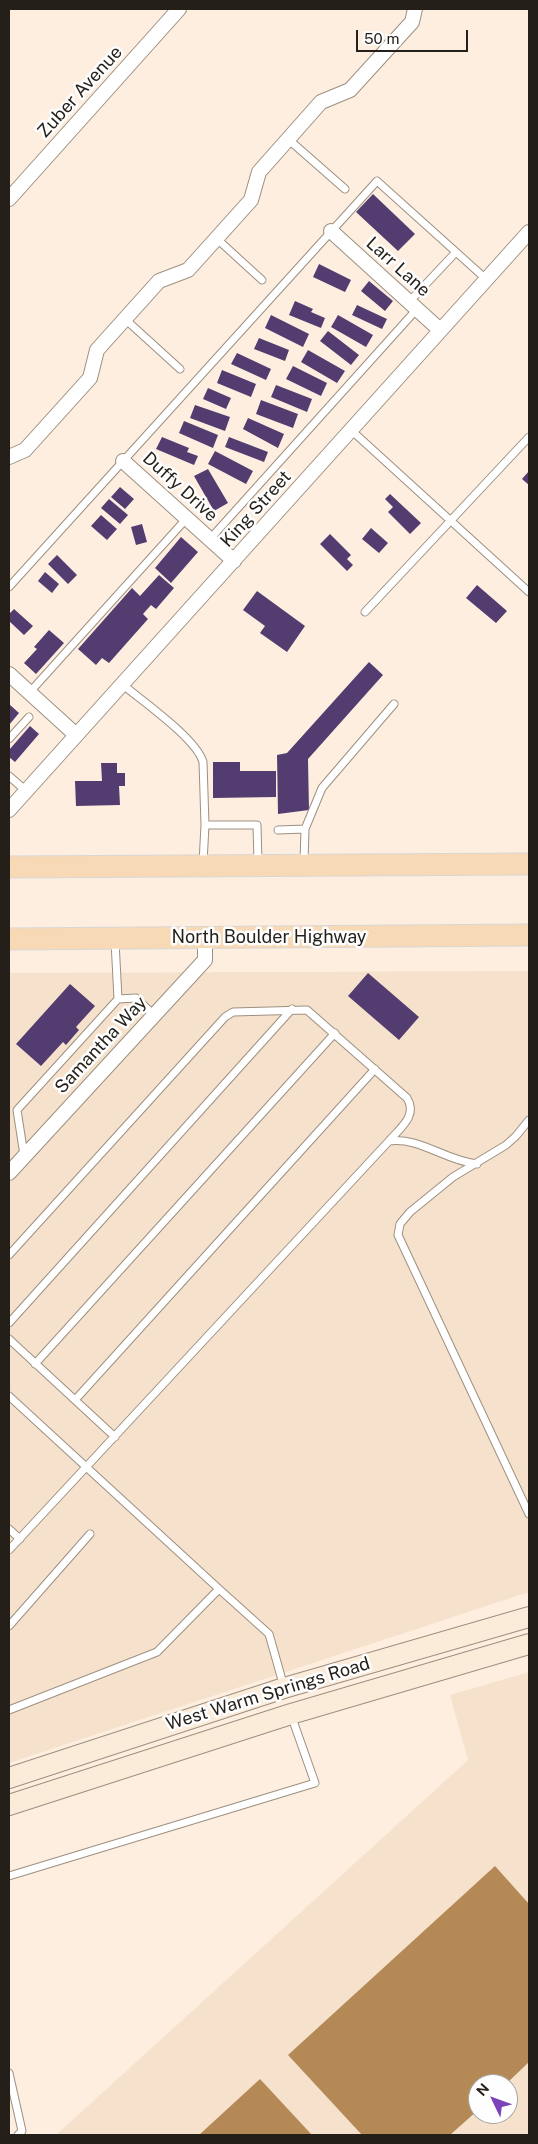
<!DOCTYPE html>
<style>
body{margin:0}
#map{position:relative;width:538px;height:2144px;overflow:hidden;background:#fdeedf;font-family:"Public Sans",sans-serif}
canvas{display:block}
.frame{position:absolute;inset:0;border:10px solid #241f19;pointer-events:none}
.north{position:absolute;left:468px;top:2074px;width:50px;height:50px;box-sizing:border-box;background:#fefefe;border:1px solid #a7a5a2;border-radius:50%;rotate:312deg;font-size:14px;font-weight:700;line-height:20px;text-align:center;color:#241f19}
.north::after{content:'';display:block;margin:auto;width:18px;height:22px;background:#7b42b9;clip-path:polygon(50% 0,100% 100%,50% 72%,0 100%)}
.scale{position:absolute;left:356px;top:30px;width:112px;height:22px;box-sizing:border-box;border:2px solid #241f19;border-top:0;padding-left:6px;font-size:15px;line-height:18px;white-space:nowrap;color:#241f19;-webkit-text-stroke:4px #fefefe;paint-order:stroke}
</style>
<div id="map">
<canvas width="538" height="2144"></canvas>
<div class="frame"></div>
<div class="north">N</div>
<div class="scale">50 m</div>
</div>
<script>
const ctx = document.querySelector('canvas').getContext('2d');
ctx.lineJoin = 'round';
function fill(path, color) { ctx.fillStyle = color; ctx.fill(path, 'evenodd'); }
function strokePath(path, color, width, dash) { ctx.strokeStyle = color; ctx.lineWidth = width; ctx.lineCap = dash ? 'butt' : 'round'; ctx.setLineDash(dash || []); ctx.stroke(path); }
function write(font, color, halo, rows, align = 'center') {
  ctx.font = font + ' "Public Sans",sans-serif'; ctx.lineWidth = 5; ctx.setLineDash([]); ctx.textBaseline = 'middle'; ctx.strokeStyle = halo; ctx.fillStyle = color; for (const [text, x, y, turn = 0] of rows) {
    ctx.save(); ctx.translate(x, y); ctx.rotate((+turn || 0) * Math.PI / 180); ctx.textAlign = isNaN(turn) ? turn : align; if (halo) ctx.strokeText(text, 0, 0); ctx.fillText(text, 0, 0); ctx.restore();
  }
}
fill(new Path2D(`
 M529,971V1592L9,1763V973Z
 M529,1672V2135H56L468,1760L450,1695ZM478,2084H508V2114H478Z`), '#f6e2cc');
fill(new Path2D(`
 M495,1866L529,1904V2062L506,2084H478V2110L450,2135H362L288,2055Z
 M260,2079L312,2135H199Z`), '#b58956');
fill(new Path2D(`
 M373,194L415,234L398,251L356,212Z
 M319,264L351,280L345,292L313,277Z
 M369,281L393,301L385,311L361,291Z
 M295,301L313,309L311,312L325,318L321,328L289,315Z
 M357,305L387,319L382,329L352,315Z
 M271,315L309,334L303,347L265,328Z
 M338,315L373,335L366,347L331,327Z
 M328,331L359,355L351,365L320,341Z
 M259,338L289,350L285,361L254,349Z
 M308,350L345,371L337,383L301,362Z
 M237,353L271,369L266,380L231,364Z
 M293,366L327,383L321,396L286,379Z
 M222,370L256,384L251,397L217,383Z
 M276,385L312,399L307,412L271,397Z
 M208,388L231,398L226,409L203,399Z
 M261,400L298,414L293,428L256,414Z
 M195,405L230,417L225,431L190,418Z
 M248,418L284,434L278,448L243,429Z
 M184,421L218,435L213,448L179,433Z
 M162,437L189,448L187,452L198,456L194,465L156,449Z
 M229,437L268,452L264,462L225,447Z
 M215,451L253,471L246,484L208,464Z
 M208,469L228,503L214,511L194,476Z
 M529,471V485L522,479Z
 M120,487L134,499L125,509L111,497Z
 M390,494L421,523L410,534L388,512L393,507L385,499Z
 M109,499L128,515L120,524L101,508Z
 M101,515L117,529L107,540L91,526Z
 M142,524L147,542L136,545L131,527Z
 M371,528L388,543L379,553L362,539Z
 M330,534L351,555L347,559L353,565L347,571L320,544Z
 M181,537L198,552L171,583L155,568Z
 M57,555L77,575L68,584L48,564Z
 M45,572L59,584L52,593L38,581Z
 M159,575L174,588L156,609L151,605L143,614L148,619L109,663L102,658L96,665L78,649L132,588L140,596Z
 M477,585L507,611L496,623L466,598Z
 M257,591L305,626L287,652L260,633L265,626L243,610Z
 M14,609L33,626L24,635L9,621V614Z
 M49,630L64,643L36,674L24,663L37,649L34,647Z
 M369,662L383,675L308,759L309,810L278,814L277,755L287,753Z
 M9,704L19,713L9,725Z
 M30,726L39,734L15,762L9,757V750Z
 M213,762H240V771H276V797L213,798Z
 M101,763H117V773H125V786H119L120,805L76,806L75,781H102Z
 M368,973L419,1017L399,1040L348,996Z
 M70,984L95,1006L76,1027L79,1030L66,1045L63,1042L41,1066L16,1044Z`), '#533d70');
const lane = new Path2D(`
 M288,139L345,189
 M216,238L262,280
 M409,302L456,252
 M125,319L180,369
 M351,430L529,592
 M210,539L417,309
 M9,587L377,181L486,279
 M365,612L529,437
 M122,684C142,701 196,738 203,762L205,825
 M29,693L187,518
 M9,739L29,717
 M9,776L25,790
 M305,829L322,788L394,704
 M278,830L305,829L304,862
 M203,863L205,825H257L258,863
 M118,999L136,998L154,1015
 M529,1120L516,1136L506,1145L453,1177L410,1212L400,1224L398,1235L529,1514
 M389,1141C421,1137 443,1160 477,1164
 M24,1155L17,1110L118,999L115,941
 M9,1255L225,1017L233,1012L307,1010L407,1098C418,1116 400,1128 389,1141L9,1550
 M9,1323L292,1009
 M9,1339L115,1437
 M35,1364L335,1033
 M9,1396L219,1589
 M75,1400L375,1069
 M9,1529L20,1539
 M9,1626L90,1534
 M9,1710L157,1652L219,1589L269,1634L284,1687
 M9,1876L315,1783L291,1715
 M9,2073L22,2131L18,2135`);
const street = new Path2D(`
 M9,199L179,9
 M331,231L440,330
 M9,457L25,450L90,378L97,350L159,281L188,270L251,200L259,172L321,102L350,90L412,22L415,9
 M123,461L234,561
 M9,674L75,734
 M9,810L529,232
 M9,1173L205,960V937`);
const secondary = new Path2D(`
 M9,1778L284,1688L529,1617
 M9,1805L291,1714L529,1644`);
const primary = new Path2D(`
 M9,867L529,864
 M9,939L529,935`);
strokePath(lane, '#9d9081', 9);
strokePath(street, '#9d9081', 16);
strokePath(secondary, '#9d9081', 22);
strokePath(primary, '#d8d7d6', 23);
strokePath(lane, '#fff', 7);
strokePath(street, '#fff', 14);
strokePath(secondary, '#fbecda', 20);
strokePath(primary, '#f8d9b6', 21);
write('18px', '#241f19', '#fefefe', [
 ["Zuber Avenue",80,92,-48],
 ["Larr Lane",398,267,42],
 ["Duffy Drive",180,487,42],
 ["King Street",256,509,-48],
 ["North Boulder Highway",269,937],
 ["Samantha Way",101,1045,-47],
 ["West Warm Springs Road",268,1694,-17]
]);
</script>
